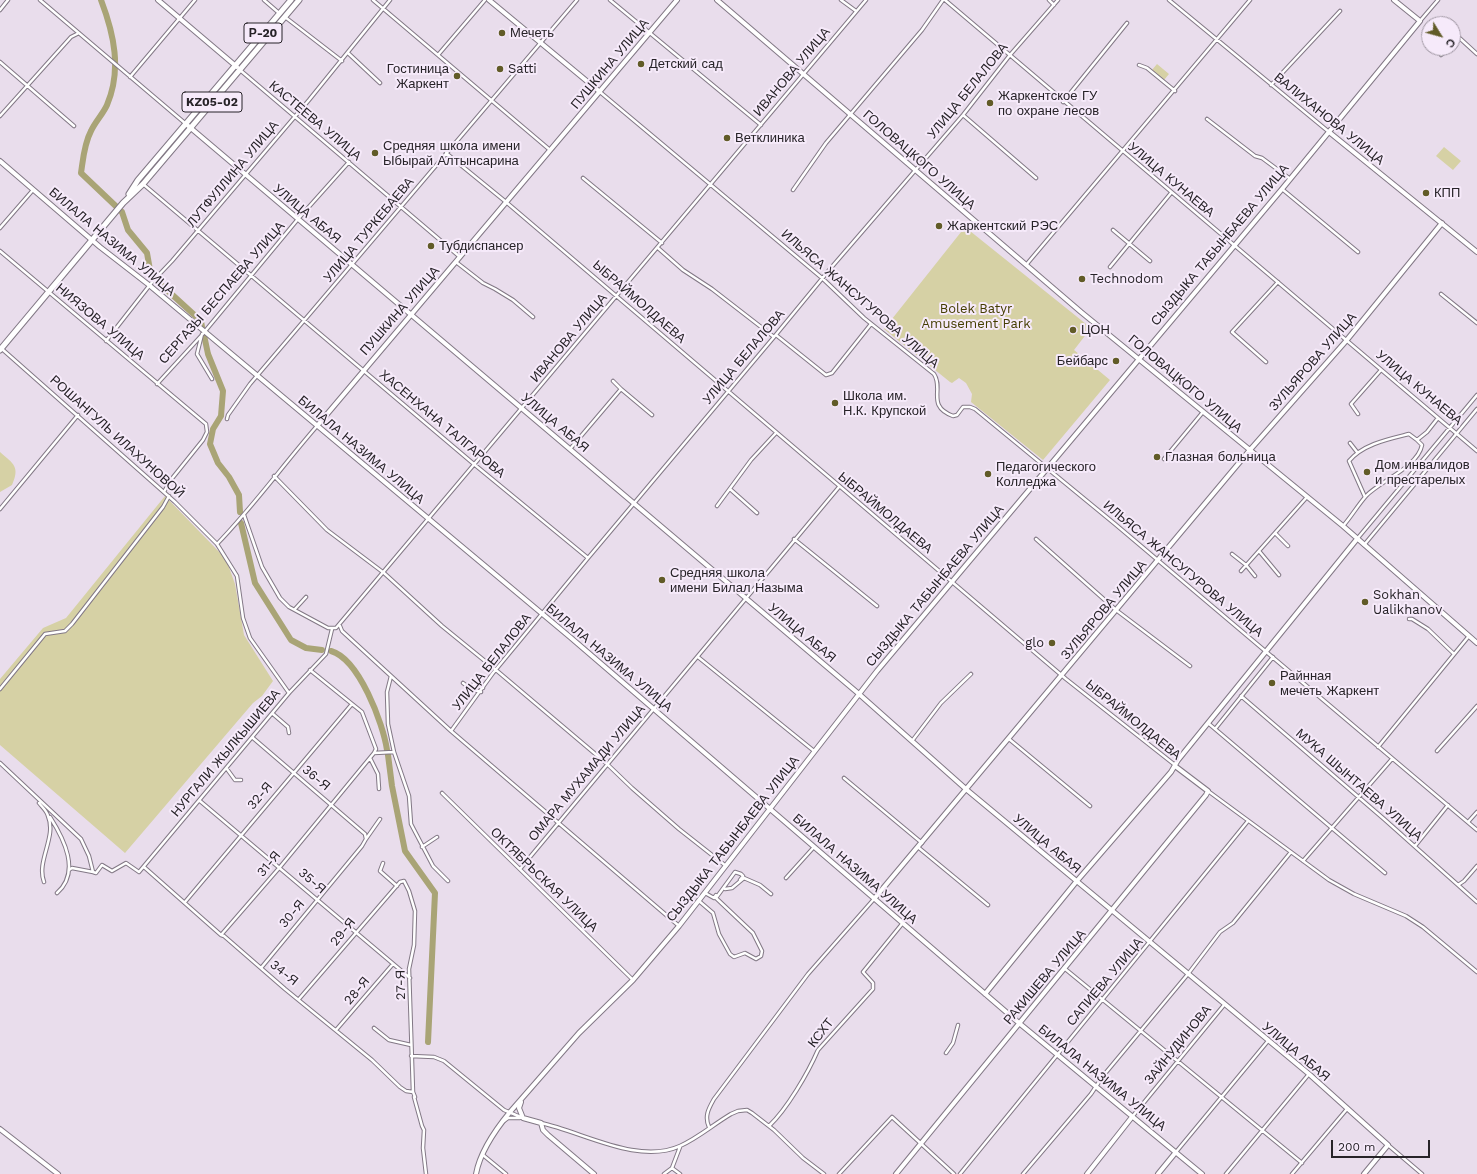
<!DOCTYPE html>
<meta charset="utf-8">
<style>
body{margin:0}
#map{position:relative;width:1477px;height:1174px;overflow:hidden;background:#e9ddec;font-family:"Work Sans",sans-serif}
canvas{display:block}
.north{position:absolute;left:1421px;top:16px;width:40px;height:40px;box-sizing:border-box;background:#f6eafa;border:1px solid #a39aa6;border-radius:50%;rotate:127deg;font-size:11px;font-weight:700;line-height:16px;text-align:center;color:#272328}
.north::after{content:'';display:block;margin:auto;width:14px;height:18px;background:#615b27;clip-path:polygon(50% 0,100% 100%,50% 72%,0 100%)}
.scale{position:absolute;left:1331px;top:1140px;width:99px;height:18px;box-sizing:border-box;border:2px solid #272328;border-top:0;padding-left:5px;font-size:12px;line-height:14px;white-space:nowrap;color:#272328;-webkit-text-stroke:3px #f6eafa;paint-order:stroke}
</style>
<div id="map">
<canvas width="1477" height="1174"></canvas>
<div class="north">С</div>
<div class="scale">200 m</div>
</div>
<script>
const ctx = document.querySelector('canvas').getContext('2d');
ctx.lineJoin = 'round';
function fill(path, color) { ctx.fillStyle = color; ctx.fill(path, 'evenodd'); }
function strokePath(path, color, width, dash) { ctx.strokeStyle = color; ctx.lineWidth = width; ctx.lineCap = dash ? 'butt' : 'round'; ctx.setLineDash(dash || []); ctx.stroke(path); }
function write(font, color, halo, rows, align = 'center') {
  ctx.font = font + ' "Work Sans",sans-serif'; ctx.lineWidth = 4; ctx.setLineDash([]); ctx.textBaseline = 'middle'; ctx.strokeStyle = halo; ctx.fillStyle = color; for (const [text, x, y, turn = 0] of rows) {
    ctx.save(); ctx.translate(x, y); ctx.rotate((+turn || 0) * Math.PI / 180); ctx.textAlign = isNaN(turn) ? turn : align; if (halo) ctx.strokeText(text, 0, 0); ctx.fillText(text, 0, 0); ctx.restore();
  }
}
fill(new Path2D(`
 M1157,64L1169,74L1164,80L1152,70Z
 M1444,147L1461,161L1453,170L1436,156Z
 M965,227L1091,328L1074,350L1110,380L1043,460L971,402L972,394L966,383L959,378L952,383L950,382L884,329Z
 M0,452C14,464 20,467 12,485L0,492Z
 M165,496L226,559L235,584L244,635L273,681L262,696L253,703L125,853L0,745V679L43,628L66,618Z`), '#d6d1a5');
strokePath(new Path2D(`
 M101,0C114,34 122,70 107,105C103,114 95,122 91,131C84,144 83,160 81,173L122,212L128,230L147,253L150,270L155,279L201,321L202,327
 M204,335L208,354L223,391L221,416L213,429L210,444L218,463L229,477L239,495L240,512
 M241,523L255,583L291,640L306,648L322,650
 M331,651C359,659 383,723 387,750
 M388,755L392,786L405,851L435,893L428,1042`), '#a9a476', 6);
const street = new Path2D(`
 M40,0L186,124
 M264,0L279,13
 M373,0L550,150
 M610,0L761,125
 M841,0L856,11
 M945,0L1477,451
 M1049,0L1054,5
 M1169,0L1329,132
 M0,10L8,0
 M285,17L342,61
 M1420,21L1438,0
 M1453,32L1477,54
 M348,53L380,83
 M438,55L485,0
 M1441,55L1448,50
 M0,62L74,126
 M1139,65L1147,68L1175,91
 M240,70L460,257
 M130,77L195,0
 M1271,85L1340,11
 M600,92L822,278L864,318L934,374C944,389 926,406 953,416L957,415L963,407H970L975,409L1115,524L1477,830
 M1063,102L1127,23
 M963,115L1036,178
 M0,116L71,37L79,33
 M1207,119L1255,156L1262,158L1289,178
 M446,153L506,202L1066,679L1175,765
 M583,178L662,243
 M143,184L475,465L588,558
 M1282,189L1358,252
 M793,190L826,143L922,30L943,0
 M0,228L33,190
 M1113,230L1150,261
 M658,248L683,270L712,289L774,337
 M0,251L206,424L207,432L203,440L170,481L164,492
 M456,262L483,283L495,289L513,300L533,317
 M1026,265L1250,0
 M1110,267L1171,193
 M1441,294L1477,323
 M202,334L197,354L212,379
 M776,335L826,375L832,373L871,324
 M106,341L153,281L172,261L309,100L390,0
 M2,349L175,502L217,544L237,576L243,618L250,638L289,693
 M1266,362L1232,332L1278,282
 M613,381L621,389
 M157,384L201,336L298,219L349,162
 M1358,414L1351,404L1381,370
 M227,419L228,415L250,384L577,0
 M1350,443L1357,452
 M570,449L621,389L652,415
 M1164,459L1203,412
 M274,476L327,530L384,573L442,626L496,670L606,763L632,788L679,829L726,866
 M730,489L757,513
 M1365,497L1349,461C1363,444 1389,439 1409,434L1417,440
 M717,506L751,460L776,433
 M0,509L78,415
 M244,515L262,567L280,598L289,607L328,628H336L866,0
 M1343,526C1351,517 1358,505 1366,496C1380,481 1418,467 1422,445L1417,440L1427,432L1438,418
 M1276,534L1288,546
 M794,539L877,606
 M1036,539L1116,610L1190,666
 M1357,539L1477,395
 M217,544C253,507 283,465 317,426
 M1364,545L1477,409
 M1259,551L1279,575
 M1232,554L1246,565L1255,576
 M1241,571L1307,497
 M295,609L306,597
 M1409,619H1412L1428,629L1454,654
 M340,626L342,631L451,731L679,926
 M698,657L814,751
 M391,676L387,692L388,724L394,752L409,796L411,824L433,866L448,881
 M463,683L471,689L481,692
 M468,687L474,684L483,688
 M0,689L45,634L65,631L72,624L163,507L169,496
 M1241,696L1384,819L1458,885L1464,881L1477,866
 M273,714L288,727L289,733
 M1208,723L1385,873
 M1215,729L1273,657
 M451,731L493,673L588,558L774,337L830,269L963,115L1010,55L1058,0
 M253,738L365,834
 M1009,739L1090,806
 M912,741L941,703L971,674
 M1378,747L1469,636
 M1437,751L1477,706
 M374,753L394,752
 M370,758L378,774L379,789
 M0,763L81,839L89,856L93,872L96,873L102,865L112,871L126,863L139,872L289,693L326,654L332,629
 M227,769L235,780H241
 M844,778L922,843
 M1208,791L1329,880L1354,894L1406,916L1423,927L1477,972
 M442,793L633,980
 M200,801L410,978
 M39,803C42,807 47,811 48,816C57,837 36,861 44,882
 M50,817C64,839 81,872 57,893
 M1468,822L1477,812
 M366,839L380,819
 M1415,846L1448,805
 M422,847L437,837
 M919,848L988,905
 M1303,861L1392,759
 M383,863L380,871L397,886
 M144,867L221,935L224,936L285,989L372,1060L400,1087L406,1091L413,1092
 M520,869L839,487
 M69,870L72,868L93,872
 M786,878L814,847
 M1458,885L1477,902
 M725,889L732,888L744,878L760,885L771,894
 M705,893L714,898L716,895
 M699,901L713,913L719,934L730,954L734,957L745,953L756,959L761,956L762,951L753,933L716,898L735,872L741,874L743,876L740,880
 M185,902L352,704
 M221,935L280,867L374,753L376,749L362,712L310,670
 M261,968L362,846L366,839L365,834
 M1064,968L1302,1163
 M299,999L400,882L404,881L409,891L415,911L414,945L409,969L413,1092L415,1097
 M374,1028L389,1040L411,1045
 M336,1030L393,964
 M946,1053L953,1043L958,1025
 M411,1056L434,1057L444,1061L504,1110L523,1118
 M414,1097L422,1126L424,1130L423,1148L426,1174
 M1132,1117L1224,1005
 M504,1121L508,1118H520
 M541,1123C583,1132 638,1165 680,1146C698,1138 714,1124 731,1114L738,1111L747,1110L752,1113L774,1130L803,1158L824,1174
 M769,1126C787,1109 808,1073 818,1050L873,989V983L863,972L902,924
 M709,1127C704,1116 709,1108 714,1099L808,974L874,899
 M1388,1145L1422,1174
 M1176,1152L1268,1041
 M483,1155L506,1174
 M672,1168L680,1174
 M664,1174L672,1168L680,1147
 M839,1174L892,1117L954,1174
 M960,1174L1248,821
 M1023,1174L1091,1094L1103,1076L1188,974L1220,932L1233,923L1291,852
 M1226,1174L1309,1074
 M1292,1174L1347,1109`);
const secondary = new Path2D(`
 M158,0L237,67
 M489,0L600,92
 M717,0L1081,312L1343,526L1477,643
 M186,124L859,694L967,790L1309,1074L1388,1145L1364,1174
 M1329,132L1477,252
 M0,161L100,247L149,285L570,637L1019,1023L1202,1174
 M317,426L677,0
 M874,899L1249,451L1346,341L1442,223
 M985,994L1076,882L1171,772L1178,760L1357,539
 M521,1102L519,1108L523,1118L541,1123L543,1130L548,1135L594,1174
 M0,1129L58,1174
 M476,1174C480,1152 496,1129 510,1112L579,1033L633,980L679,926L877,671L1282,189L1420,21L1394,0
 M896,1174L1206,795L1208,791L1175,766
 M1087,1174L1132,1117
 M1158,1174L1176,1152`);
const highway = new Path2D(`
 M129,194L138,180L291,0
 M0,350L123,203L143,184L299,0`);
strokePath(street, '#827885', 4.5);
strokePath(secondary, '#827885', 6);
strokePath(highway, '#827885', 7);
strokePath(street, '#fff', 2.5);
strokePath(secondary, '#fff', 4);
strokePath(highway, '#fff', 5);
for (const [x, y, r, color] of [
 [502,33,4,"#615b27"],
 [641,64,4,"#615b27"],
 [500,69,4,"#615b27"],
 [457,76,4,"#615b27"],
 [990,103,4,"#615b27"],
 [727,138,4,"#615b27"],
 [375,153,4,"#615b27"],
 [1426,193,4,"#615b27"],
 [939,226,4,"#615b27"],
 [431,246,4,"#615b27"],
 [1082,279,4,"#615b27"],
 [1073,330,4,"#615b27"],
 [1116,361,4,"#615b27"],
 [835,403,4,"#615b27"],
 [1157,457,4,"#615b27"],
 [1367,472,4,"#615b27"],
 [988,474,4,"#615b27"],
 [662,580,4,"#615b27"],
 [1365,602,4,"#615b27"],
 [1052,643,4,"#615b27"],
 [1272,683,4,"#615b27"]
]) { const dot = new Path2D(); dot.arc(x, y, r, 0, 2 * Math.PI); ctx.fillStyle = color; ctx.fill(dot); strokePath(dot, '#f6eafa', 1.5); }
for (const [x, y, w] of [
 [263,33,38],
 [212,102,60]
]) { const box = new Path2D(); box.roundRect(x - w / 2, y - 10, w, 20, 3); ctx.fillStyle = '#f6eafa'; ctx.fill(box); strokePath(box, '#272328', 1); }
write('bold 12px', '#272328', null, [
 ["Р-20",263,33],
 ["KZ05-02",212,102]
]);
write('13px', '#272328', '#f6eafa', [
 ["Мечеть",510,33],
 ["Детский сад",649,64],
 ["Гостиница",449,69,"right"],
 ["Жаркент",449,84,"right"],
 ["Satti",508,69],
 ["Жаркентское ГУ",998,96],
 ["по охране лесов",998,111],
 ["Ветклиника",735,138],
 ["Средняя школа имени",383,146],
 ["Ыбырай Алтынсарина",383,161],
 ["КПП",1434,193],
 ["Жаркентский РЭС",947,226],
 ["Тубдиспансер",439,246],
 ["Technodom",1090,279],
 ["ЦОН",1081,330],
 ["Бейбарс",1108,361,"right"],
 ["Школа им.",843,396],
 ["Н.К. Крупской",843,411],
 ["Глазная больница",1165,457],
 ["Дом инвалидов",1375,465],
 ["и престарелых",1375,480],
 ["Педагогического",996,467],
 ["Колледжа",996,482],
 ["Средняя школа",670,573],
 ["имени Билал Назыма",670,588],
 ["Sokhan",1373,595],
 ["Ualikhanov",1373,610],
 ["glo",1044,643,"right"],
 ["Райнная",1280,676],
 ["мечеть Жаркент",1280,691]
], 'left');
write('13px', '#272328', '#f6eafa', [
 ["ПУШКИНА УЛИЦА",610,64,-50],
 ["ИВАНОВА УЛИЦА",792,72,-50],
 ["УЛИЦА БЕЛАЛОВА",968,91,-51],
 ["ВАЛИХАНОВА УЛИЦА",1329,119,39],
 ["КАСТЕЕВА УЛИЦА",315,121,40],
 ["ГОЛОВАЦКОГО УЛИЦА",919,160,41],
 ["ЛУТФУЛЛИНА УЛИЦА",233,174,-50],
 ["УЛИЦА КУНАЕВА",1171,180,40],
 ["УЛИЦА АБАЯ",307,214,40],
 ["УЛИЦА ТУРКЕБАЕВА",369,230,-50],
 ["БИЛАЛА НАЗИМА УЛИЦА",112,242,40],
 ["СЫЗДЫКА ТАБЫНБАЕВА УЛИЦА",1220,245,-50],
 ["СЕРГАЗЫ БЕСПАЕВА УЛИЦА",222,293,-49],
 ["ИЛЬЯСА ЖАНСУГУРОВА УЛИЦА",860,299,41],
 ["ЫБРАЙМОЛДАЕВА",639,302,41],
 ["ПУШКИНА УЛИЦА",400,311,-49],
 ["НИЯЗОВА УЛИЦА",100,322,40],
 ["ИВАНОВА УЛИЦА",569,338,-50],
 ["УЛИЦА БЕЛАЛОВА",744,357,-50],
 ["ЗУЛЬЯРОВА УЛИЦА",1313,362,-49],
 ["ГОЛОВАЦКОГО УЛИЦА",1185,384,40],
 ["УЛИЦА КУНАЕВА",1419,388,40],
 ["УЛИЦА АБАЯ",555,423,40],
 ["ХАСЕНХАНА ТАЛГАРОВА",442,424,40],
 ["РОШАНГУЛЬ ИЛАХУНОВОЙ",117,437,42],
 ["БИЛАЛА НАЗИМА УЛИЦА",361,450,40],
 ["ЫБРАЙМОЛДАЕВА",885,513,40],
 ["ИЛЬЯСА ЖАНСУГУРОВА УЛИЦА",1183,569,40],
 ["СЫЗДЫКА ТАБЫНБАЕВА УЛИЦА",935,586,-50],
 ["ЗУЛЬЯРОВА УЛИЦА",1104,610,-50],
 ["УЛИЦА АБАЯ",802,633,40],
 ["БИЛАЛА НАЗИМА УЛИЦА",609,658,40],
 ["УЛИЦА БЕЛАЛОВА",492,662,-52],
 ["ЫБРАЙМОЛДАЕВА",1133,720,39],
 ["НУРГАЛИ ЖЫЛКЫШИЕВА",226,753,-50],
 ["ОМАРА МУХАМАДИ УЛИЦА",587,773,-50],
 ["36-Я",316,778,40],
 ["МУКА ШЫНТАЕВА УЛИЦА",1359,785,41],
 ["32-Я",260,796,-50],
 ["СЫЗДЫКА ТАБЫНБАЕВА УЛИЦА",733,839,-52],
 ["УЛИЦА АБАЯ",1047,844,40],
 ["31-Я",269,864,-50],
 ["БИЛАЛА НАЗИМА УЛИЦА",855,869,41],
 ["ОКТЯБРЬСКАЯ УЛИЦА",544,880,44],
 ["35-Я",312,881,41],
 ["30-Я",292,914,-50],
 ["29-Я",343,932,-51],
 ["34-Я",284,973,39],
 ["РАКИШЕВА УЛИЦА",1045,977,-50],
 ["САПИЕВА УЛИЦА",1105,982,-50],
 ["27-Я",401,985,-91],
 ["28-Я",357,991,-50],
 ["КСХТ",821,1033,-52],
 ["ЗАЙНУДИНОВА",1178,1045,-51],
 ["УЛИЦА АБАЯ",1296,1052,40],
 ["БИЛАЛА НАЗИМА УЛИЦА",1102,1078,39]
]);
write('13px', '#443d00', '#f6eafa', [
 ["Bolek Batyr",976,309],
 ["Amusement Park",976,324]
]);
</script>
